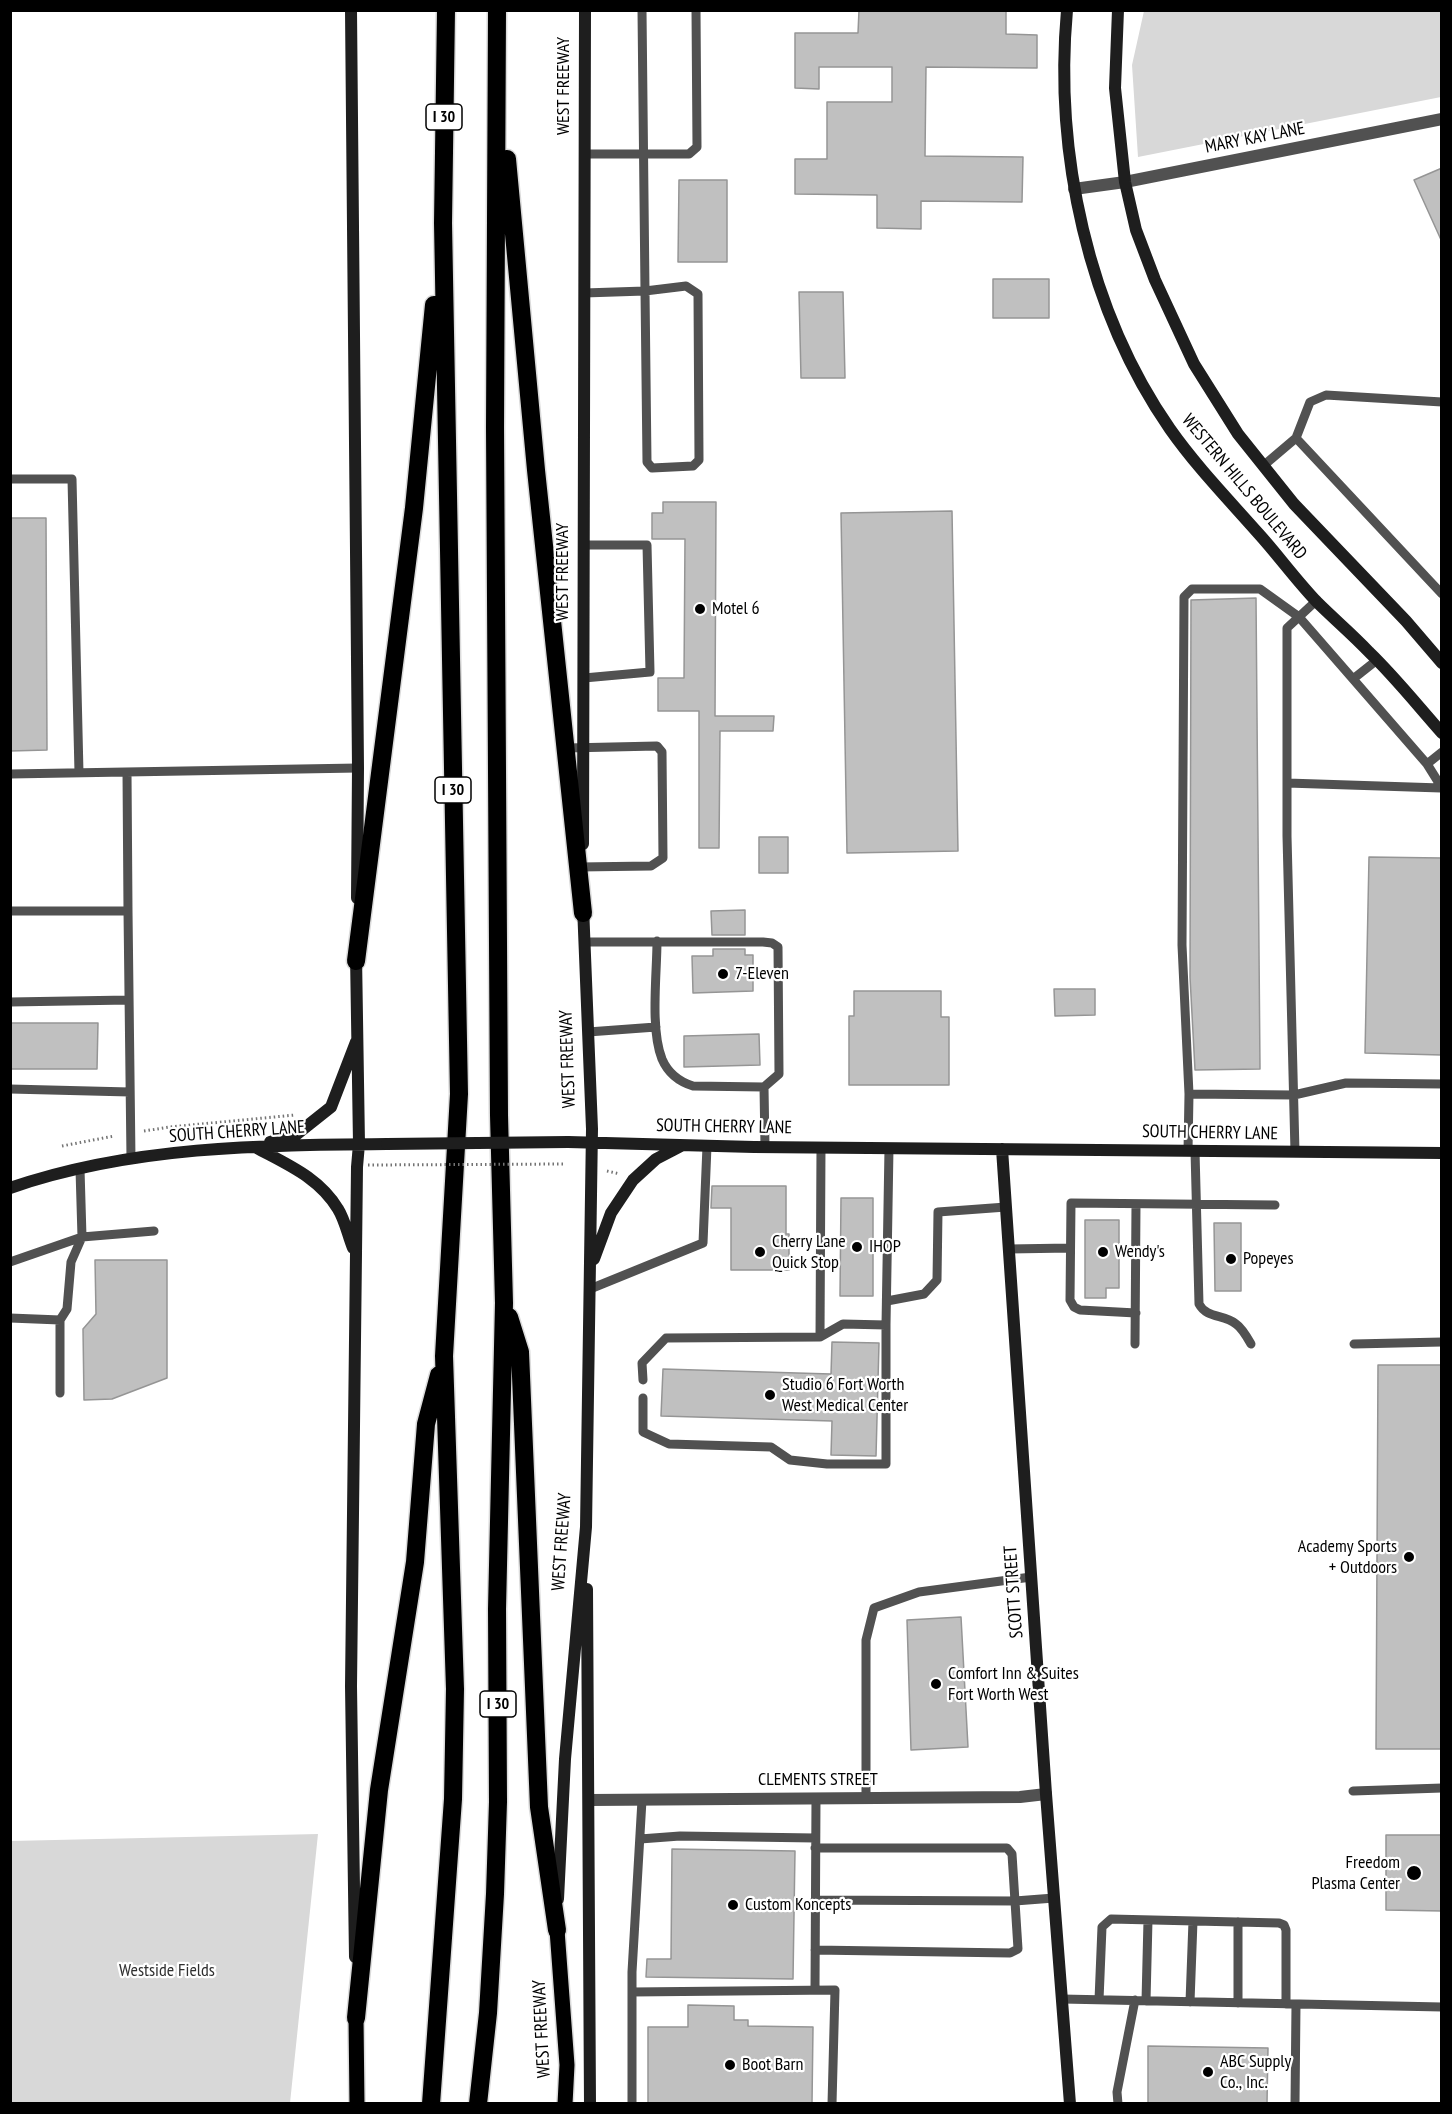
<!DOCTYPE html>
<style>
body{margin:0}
#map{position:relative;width:1452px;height:2114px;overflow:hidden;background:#fff;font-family:"PT Sans Narrow",sans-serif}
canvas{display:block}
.frame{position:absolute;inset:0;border:12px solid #000;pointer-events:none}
</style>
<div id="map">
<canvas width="1452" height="2114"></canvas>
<div class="frame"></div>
</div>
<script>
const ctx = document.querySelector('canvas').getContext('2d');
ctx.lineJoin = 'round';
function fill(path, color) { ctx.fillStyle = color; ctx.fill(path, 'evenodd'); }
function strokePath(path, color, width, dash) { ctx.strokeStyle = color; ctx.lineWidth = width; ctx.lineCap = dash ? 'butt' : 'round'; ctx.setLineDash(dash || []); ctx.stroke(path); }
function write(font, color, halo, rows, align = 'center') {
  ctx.font = font + ' "PT Sans Narrow",sans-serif'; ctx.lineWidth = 4.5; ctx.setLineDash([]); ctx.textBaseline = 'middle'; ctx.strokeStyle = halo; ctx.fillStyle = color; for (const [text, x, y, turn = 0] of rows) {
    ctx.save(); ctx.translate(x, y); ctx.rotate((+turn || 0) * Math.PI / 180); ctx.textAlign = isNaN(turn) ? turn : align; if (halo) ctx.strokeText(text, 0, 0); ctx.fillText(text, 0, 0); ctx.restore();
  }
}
fill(new Path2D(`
 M1144,11H1441V97L1138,157L1132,65Z
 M318,1834L290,2103H11V1841Z`), '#d8d8d8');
const building = new Path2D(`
 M859,10H1006V34L1037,35V68L926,67L925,156L1023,157L1022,202L921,201V229L877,228V195L795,194V159H827V102H892V67H819V89L795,88V33H858Z
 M1442,168V242L1414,180Z
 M679,180H727V262H678Z
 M993,279H1049V318H993Z
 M799,292H843L845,378H801Z
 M663,502H716L715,716H774L773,731H720L719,848H699V711H658V678H684L685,539H652V513H663Z
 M952,511L958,851L847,853L841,513Z
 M10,518H46L47,750L10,751Z
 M1256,598L1260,1069L1195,1070L1190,977L1191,600Z
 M759,837H788V873H759Z
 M1369,857L1442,858V1055L1365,1053Z
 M745,910V935H712L711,911Z
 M713,949H745V955H753V991L693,993L692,956H713Z
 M1054,989H1095V1015L1055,1016Z
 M854,991H941V1017H949V1085H849V1016H854Z
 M10,1023H98L97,1069H10Z
 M759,1034L760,1065L684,1067V1036Z
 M712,1186H786V1234H789V1270H731V1208H711Z
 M841,1198H873V1296H840Z
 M1085,1220H1119V1288H1106V1298H1085Z
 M1214,1223H1241V1291H1215Z
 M95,1260H167V1378L112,1399L84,1400L83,1329L96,1314Z
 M832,1342L879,1343L876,1456L831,1455L832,1421L661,1416L663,1369L831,1374Z
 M1378,1365H1442V1749H1376Z
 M961,1617L968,1747L911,1750L907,1620Z
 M1386,1835H1442V1911L1386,1910Z
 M672,1849L795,1851L793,1979L646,1977L647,1959H671Z
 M688,2005L734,2006V2020H748V2026L813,2027L812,2103H648V2027H688Z
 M1148,2046L1268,2048L1267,2103H1148Z`);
fill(building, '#c0c0c0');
strokePath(building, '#959595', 1.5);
const primary = new Path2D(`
 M557,1930L567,2065L565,2104
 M356,2018L357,2104`);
const highway = new Path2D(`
 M507,159L536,470L583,913
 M356,961L414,508L434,305
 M509,1317L520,1352L539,1807L557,1930
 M356,2018L379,1790L415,1562L426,1424L439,1375
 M431,2104L453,1799L455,1689L444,1356L459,1094L443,223L446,10
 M478,2104L488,2013L495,1894L498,1802L497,1609L504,1303L499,1115L495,427L497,10`);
strokePath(primary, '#dbdbdb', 18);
strokePath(highway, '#dbdbdb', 21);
strokePath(new Path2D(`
 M144,1131L170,1127L295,1115
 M62,1146L114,1136
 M607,1171L620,1174`), '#737373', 3, [1.5, 3]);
strokePath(new Path2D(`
 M585,154H689L697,147L696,10
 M686,286L698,294L699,460L693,466L652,468L647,462L645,291Z
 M584,293L645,291L642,10
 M1296,438L1442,594
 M1263,466L1296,438L1310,402L1326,395L1442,402
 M10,479H72L79,773
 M1377,660L1353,679L1427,764L1442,788
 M584,678L650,672L647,545H584
 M567,748L657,746L662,752L663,858L651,866L579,867
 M1427,764L1442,752
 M127,772L128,911
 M10,774L358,768
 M1287,783L1441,788
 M10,911H128L131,1159
 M657,941C657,974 650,1029 662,1059C668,1073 680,1082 693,1086L764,1087
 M584,942H763L772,943L778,947L779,1074L764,1087L765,1147
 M10,1002L129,1000
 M588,1032L656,1027
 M10,1089L130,1092
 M1189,1094L1182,945L1184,597L1192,589H1260L1299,617L1353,679
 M1188,1151L1189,1094L1294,1095L1346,1083L1442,1084
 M1195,1151L1199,1304C1207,1319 1224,1314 1236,1324C1242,1328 1247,1337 1251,1344
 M1295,1152L1287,836V628L1316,601
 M1009,1249L1070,1248
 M10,1262L82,1237L154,1231
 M590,1289L703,1243L707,1146
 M887,1301L924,1294L937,1280L938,1212L1006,1207
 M1136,1313L1080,1310L1074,1307L1070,1300L1071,1203L1275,1205
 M10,1318L60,1320
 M820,1337L821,1147
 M1135,1344L1136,1204
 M1354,1344L1442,1342
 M643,1380L642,1363L666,1338L820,1337L843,1324L886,1325L889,1148
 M60,1393V1320L67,1309L71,1262L82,1237L80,1169
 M643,1398V1432L669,1444L771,1447L790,1460L827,1464H886V1325
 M1353,1791L1442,1788
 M866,1798V1640L874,1608L919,1592L1031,1577
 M640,1839L680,1836L815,1838
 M815,1900L1015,1901L1054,1898
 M1238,1922V2003
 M815,1950L1010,1953L1018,1949L1012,1854L1007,1848H815
 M815,1990L816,1798
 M632,1992L835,1990L832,2104
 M1062,1999L1442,2007
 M1099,2000L1102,1927L1111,1919L1279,1923L1284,1925L1286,1930V2004
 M1146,2001L1148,1920
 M1190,2002L1193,1921
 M632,2104V1972L642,1800
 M1118,2104L1117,2092L1135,2000
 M1295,2104L1296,2004`), '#515151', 9);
strokePath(new Path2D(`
 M1074,189L1125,182L1442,119
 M590,1800L1020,1797L1046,1794`), '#515151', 12);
strokePath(new Path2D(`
 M351,10L358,768L357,898
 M1067,10C1054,153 1088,311 1170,429C1196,466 1228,499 1258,533C1278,555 1296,580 1317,602C1334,619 1352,634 1369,652C1395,677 1418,706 1442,733
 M1118,10L1115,88L1125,182L1136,230L1155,280L1194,364L1238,434L1294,504L1406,621L1442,663
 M583,844L585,10
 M270,1142L297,1134L331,1107L356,1042
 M568,1142L754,1147L1442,1153
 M255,1147C286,1164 319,1177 338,1209C345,1220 348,1236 353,1248
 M1002,1149L1046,1794L1070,2104
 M10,1188C131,1146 261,1145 387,1144
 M594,1259L611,1213L633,1180L656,1159L681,1146
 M587,1589L590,2104
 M558,1899L565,1759L586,1527L592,1129L583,906
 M355,1957L351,1686L357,1167L359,1144L356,955`), '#1e1e1e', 12);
strokePath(primary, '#000', 15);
strokePath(highway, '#000', 18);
strokePath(new Path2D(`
 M368,1165L565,1164`), '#737373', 3, [1.5, 3]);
strokePath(new Path2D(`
 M387,1144L568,1142`), '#1e1e1e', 12);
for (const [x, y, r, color] of [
 [700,609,6,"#000"],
 [723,974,6,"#000"],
 [857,1247,6,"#000"],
 [760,1252,6,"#000"],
 [1103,1252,6,"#000"],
 [1231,1259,6,"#000"],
 [770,1395,6,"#000"],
 [1409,1557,6,"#000"],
 [936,1684,6,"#000"],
 [1414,1873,8,"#000"],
 [733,1905,6,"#000"],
 [730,2065,6,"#000"],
 [1208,2072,6,"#000"]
]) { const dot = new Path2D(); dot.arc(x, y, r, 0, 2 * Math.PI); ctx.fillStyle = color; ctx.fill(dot); strokePath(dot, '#fff', 2); }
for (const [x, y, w] of [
 [444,117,36],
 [453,790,36],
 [498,1704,36]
]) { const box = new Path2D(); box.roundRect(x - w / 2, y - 13, w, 26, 4.5); ctx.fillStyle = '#fff'; ctx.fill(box); strokePath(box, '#000', 1.5); }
write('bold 16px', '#000', null, [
 ["I 30",444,117],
 ["I 30",453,790],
 ["I 30",498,1704]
]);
write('18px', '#000', '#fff', [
 ["WEST FREEWAY",564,86,-90],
 ["MARY KAY LANE",1255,138,-11],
 ["WESTERN HILLS BOULEVARD",1244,487,50],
 ["WEST FREEWAY",563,572,-90],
 ["WEST FREEWAY",568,1059,-92],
 ["SOUTH CHERRY LANE",724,1127,1],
 ["SOUTH CHERRY LANE",237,1132,-4],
 ["SOUTH CHERRY LANE",1210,1133,1],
 ["WEST FREEWAY",562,1542,-86],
 ["SCOTT STREET",1014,1592,-94],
 ["CLEMENTS STREET",818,1780],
 ["WEST FREEWAY",542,2029,-93]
]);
write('18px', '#000', '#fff', [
 ["Motel 6",712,609],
 ["7-Eleven",735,974],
 ["Cherry Lane",772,1242],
 ["Quick Stop",772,1263],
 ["IHOP",869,1247],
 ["Wendy's",1115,1252],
 ["Popeyes",1243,1259],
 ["Studio 6 Fort Worth",782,1385],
 ["West Medical Center",782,1406],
 ["Academy Sports",1397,1547,"right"],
 ["+ Outdoors",1397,1568,"right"],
 ["Comfort Inn & Suites",948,1674],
 ["Fort Worth West",948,1695],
 ["Freedom",1400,1863,"right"],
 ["Plasma Center",1400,1884,"right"],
 ["Custom Koncepts",745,1905],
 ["ABC Supply",1220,2062],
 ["Co., Inc.",1220,2083],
 ["Boot Barn",742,2065]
], 'left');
write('18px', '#2f2f2f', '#fff', [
 ["Westside Fields",167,1971]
]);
</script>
